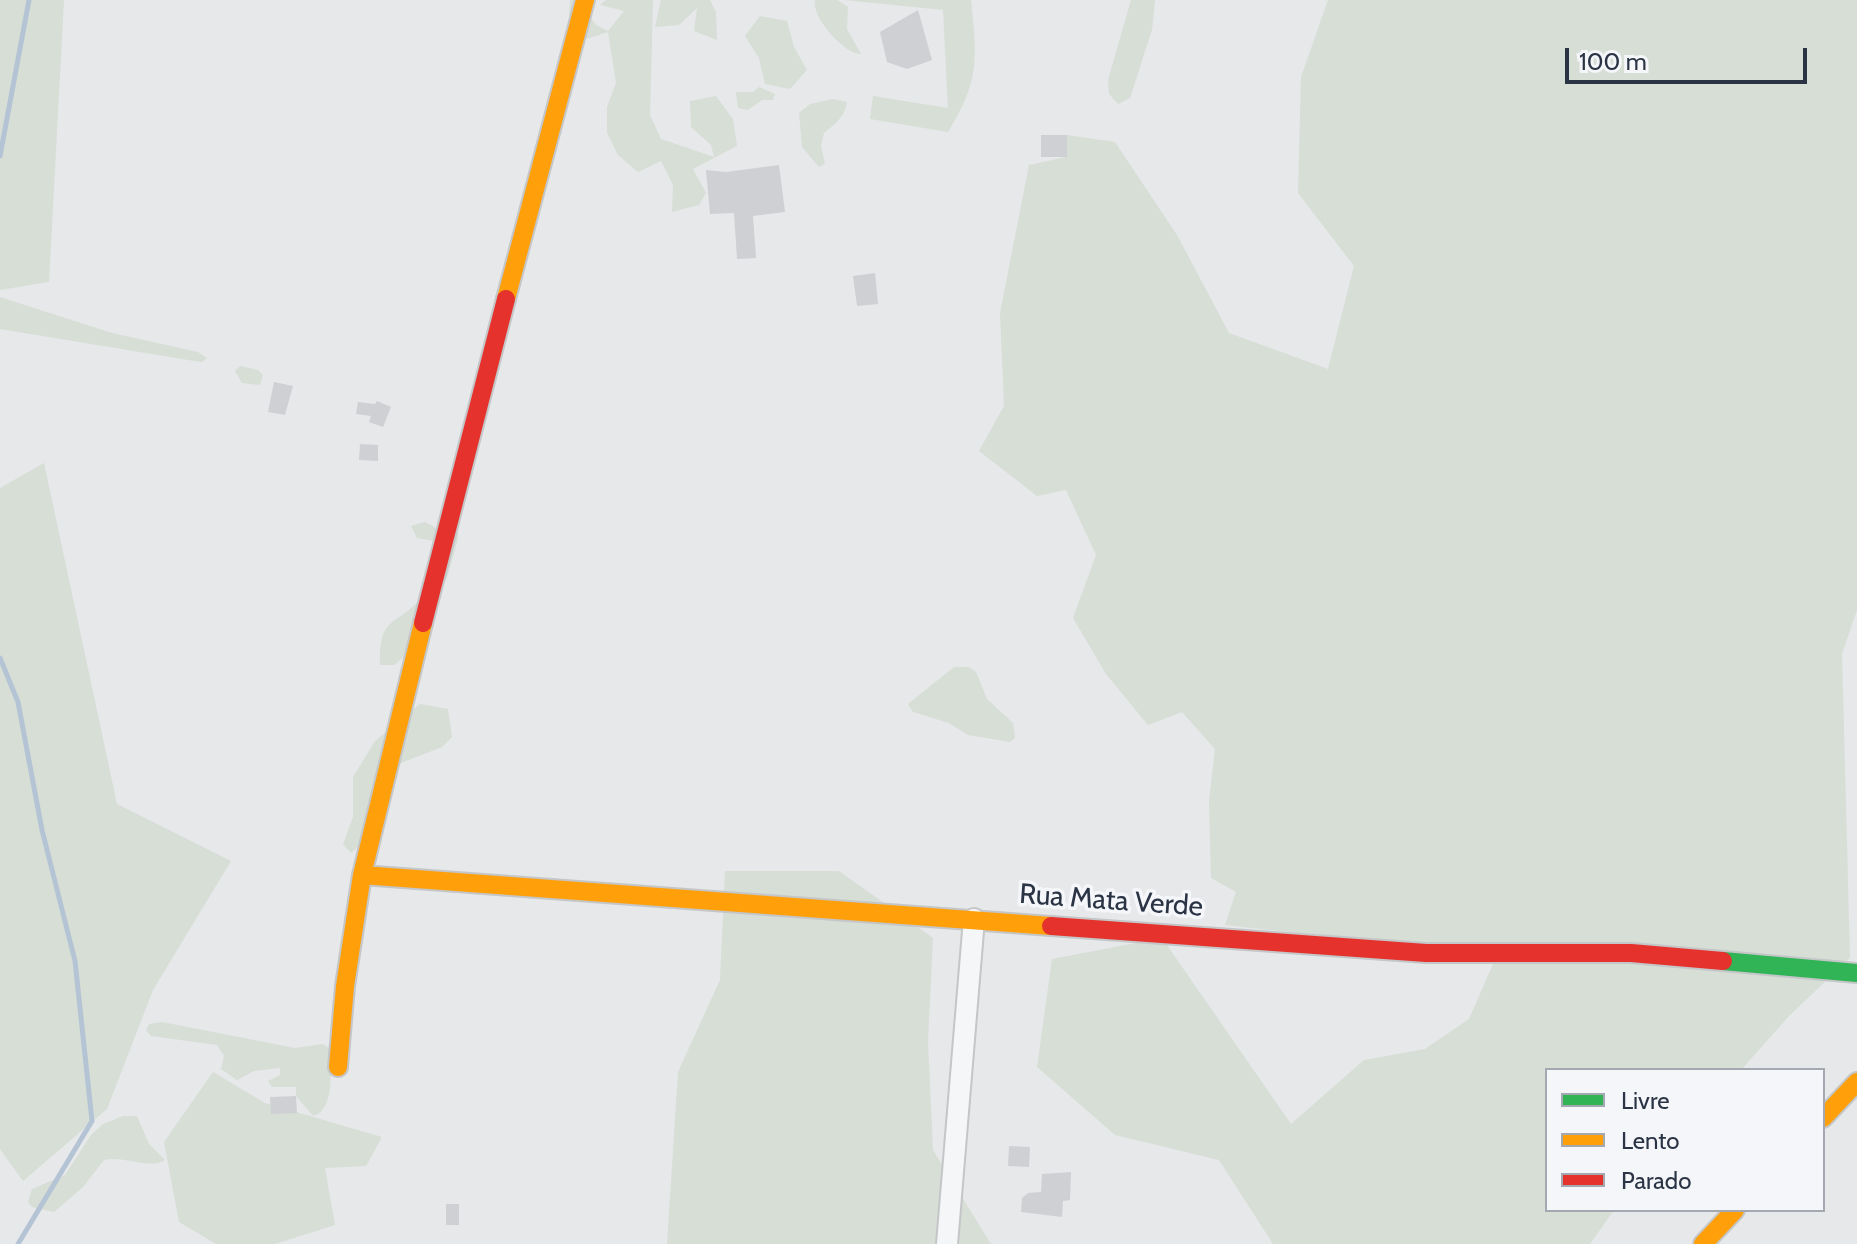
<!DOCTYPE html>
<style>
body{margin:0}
#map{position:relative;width:1857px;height:1244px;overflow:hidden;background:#e6e8ea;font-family:Cabin,sans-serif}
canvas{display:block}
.legend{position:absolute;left:1545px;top:1068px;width:280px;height:144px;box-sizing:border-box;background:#f4f6f9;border:2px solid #a4a8b1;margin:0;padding:10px 14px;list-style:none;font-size:24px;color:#2b3445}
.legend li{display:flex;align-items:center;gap:16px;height:40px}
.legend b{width:40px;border:2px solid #a4a8b1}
.scale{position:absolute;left:1565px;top:48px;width:242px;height:36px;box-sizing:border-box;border:4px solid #2b3445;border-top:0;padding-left:10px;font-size:24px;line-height:28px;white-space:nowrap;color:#2b3445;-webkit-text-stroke:6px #f4f6f9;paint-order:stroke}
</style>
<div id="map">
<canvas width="1857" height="1244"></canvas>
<ul class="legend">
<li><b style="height:10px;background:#30b455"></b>Livre</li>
<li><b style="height:10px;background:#ff9f0a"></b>Lento</li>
<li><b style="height:10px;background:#e5322d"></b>Parado</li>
</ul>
<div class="scale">100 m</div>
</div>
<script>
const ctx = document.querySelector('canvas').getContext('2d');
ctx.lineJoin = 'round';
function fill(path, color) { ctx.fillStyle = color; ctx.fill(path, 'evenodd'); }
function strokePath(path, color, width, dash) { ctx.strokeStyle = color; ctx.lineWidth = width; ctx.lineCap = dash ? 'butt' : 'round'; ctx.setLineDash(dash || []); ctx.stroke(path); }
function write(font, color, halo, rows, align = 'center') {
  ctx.font = font + ' Cabin,sans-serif'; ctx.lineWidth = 7; ctx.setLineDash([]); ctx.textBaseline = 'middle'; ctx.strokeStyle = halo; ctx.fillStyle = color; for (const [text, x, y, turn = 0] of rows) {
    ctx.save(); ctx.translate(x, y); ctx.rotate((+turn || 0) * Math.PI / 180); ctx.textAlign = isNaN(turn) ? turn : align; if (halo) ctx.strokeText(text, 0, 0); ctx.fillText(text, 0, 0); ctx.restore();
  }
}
fill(new Path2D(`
 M0,0H64L49,282L0,290Z
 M570,0H593L588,14L596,25L608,31L624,11L600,5L606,0H653L650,115L661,139L714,157L711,145L691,127L690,101L716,96L733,119L737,146L693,169L706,193L699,205L672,212L673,185L661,161L638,172L618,155L607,133V107L616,83L608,32L586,39L569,15Z
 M661,0H710L716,12L717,40L694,31L697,8L679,25L655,27Z
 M815,0H837L848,7L847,29L861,54C845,55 811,17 815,0Z
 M844,0H971C977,59 980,80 948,132L870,119L873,96L948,108L943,10Z
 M1131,0H1155L1152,30L1130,98L1118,104L1109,94L1108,80Z
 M1328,0H1857V610L1842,654L1850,958L1790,1015L1741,1070H1547V1210H1614L1590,1244H1273L1219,1160L1115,1135L1037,1067L1052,959L1162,938L1291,1124L1364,1060L1425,1049L1469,1019L1497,955L1225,925L1236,892L1211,878L1209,801L1215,749L1182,712L1148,725L1106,674L1073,618L1096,555L1066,490L1037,496L979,451L1004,406L1000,313L1029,165L1066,157L1067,135L1115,142L1177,235L1229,333L1328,369L1354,266L1298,193L1301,77Z
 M760,16L787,21L794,47L807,70L790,89L765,84L759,58L745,36Z
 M759,87L775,94L773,100H762L748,110L738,108L736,92H753Z
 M833,99L847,102C845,117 835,124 824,133L821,146L825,164L819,167L802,147L799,113L810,104Z
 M0,297L112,333L198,352L207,358L202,362L188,360L0,329Z
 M240,366L258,370L263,375L260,385L242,383L235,371Z
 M44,463L117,804L231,861L153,990L107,1109L23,1181L0,1149V488Z
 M425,522L438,529L458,522V539L447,578L405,656L394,665H380C380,617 390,629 420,600L433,541L417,538L411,526Z
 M954,667H969L976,672L987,699L1013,723L1015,738L1010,742L968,735L949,723L913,712L908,704Z
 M420,704L448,709L452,737L442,747L401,763L362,843L351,853L343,844L353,817V777L375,741Z
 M725,871H839L933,938L928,1041L933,1150L991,1244H667L678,1072L720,980Z
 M162,1022L295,1048L323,1044L330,1049C331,1067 335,1111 313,1116L296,1096V1087H272L268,1081L280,1075V1068L254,1071L237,1080L221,1069L224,1056L217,1045L151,1036L146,1030L149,1024Z
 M213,1072L265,1103L382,1137L366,1166L325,1168L335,1225L275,1244H216L179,1222L164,1142Z
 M123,1116H137L149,1144L165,1160C150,1170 124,1155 104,1160L83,1187L54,1212L32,1207L28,1202L32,1189L65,1175L91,1135L103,1124Z`), '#d6ded6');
strokePath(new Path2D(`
 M0,156L29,0
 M0,658L18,702L42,830L75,961L92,1121L18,1244`), '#b4c4d5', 5);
fill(new Path2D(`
 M918,10L932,60L907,69L887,62L880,32Z
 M1041,135H1067V157H1041Z
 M779,165L785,212L753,216L756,258L737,259L734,213L710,214L706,170L726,172Z
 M875,273L878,304L857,306L853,276Z
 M274,382L293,386L285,415L268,412Z
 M377,401L391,407L383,427L369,422L371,416L356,414L358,402L375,404Z
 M360,444L378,445V461L359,460Z
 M296,1096L297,1113L271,1114L270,1097Z
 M1009,1146L1030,1147L1029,1167L1008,1166Z
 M1071,1172L1070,1200L1063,1201L1062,1217L1021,1212L1022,1198L1028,1193L1041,1192L1042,1174Z
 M446,1204H459V1225H446Z`), '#ced0d3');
const street = new Path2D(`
 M947,1244L974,919`);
const fast = new Path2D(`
 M1723,961L1857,973`);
const slow = new Path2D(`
 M506,299L585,0
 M362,875L1051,926
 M338,1067L345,986L362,875L423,623
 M1823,1118L1857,1082
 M1703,1244L1735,1210`);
const jam = new Path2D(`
 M423,623L506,299
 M1051,926L1426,953H1631L1723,961`);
strokePath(street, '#c4c6c8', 24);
strokePath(fast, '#c4c6c8', 22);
strokePath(slow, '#c4c6c8', 22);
strokePath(jam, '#c4c6c8', 22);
strokePath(street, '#f5f6f7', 20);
strokePath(fast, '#30b455', 18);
strokePath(slow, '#ff9f0a', 18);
strokePath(jam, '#e5322d', 18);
write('28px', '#2b3445', '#f4f6f9', [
 ["Rua Mata Verde",1111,901,4]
]);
</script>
